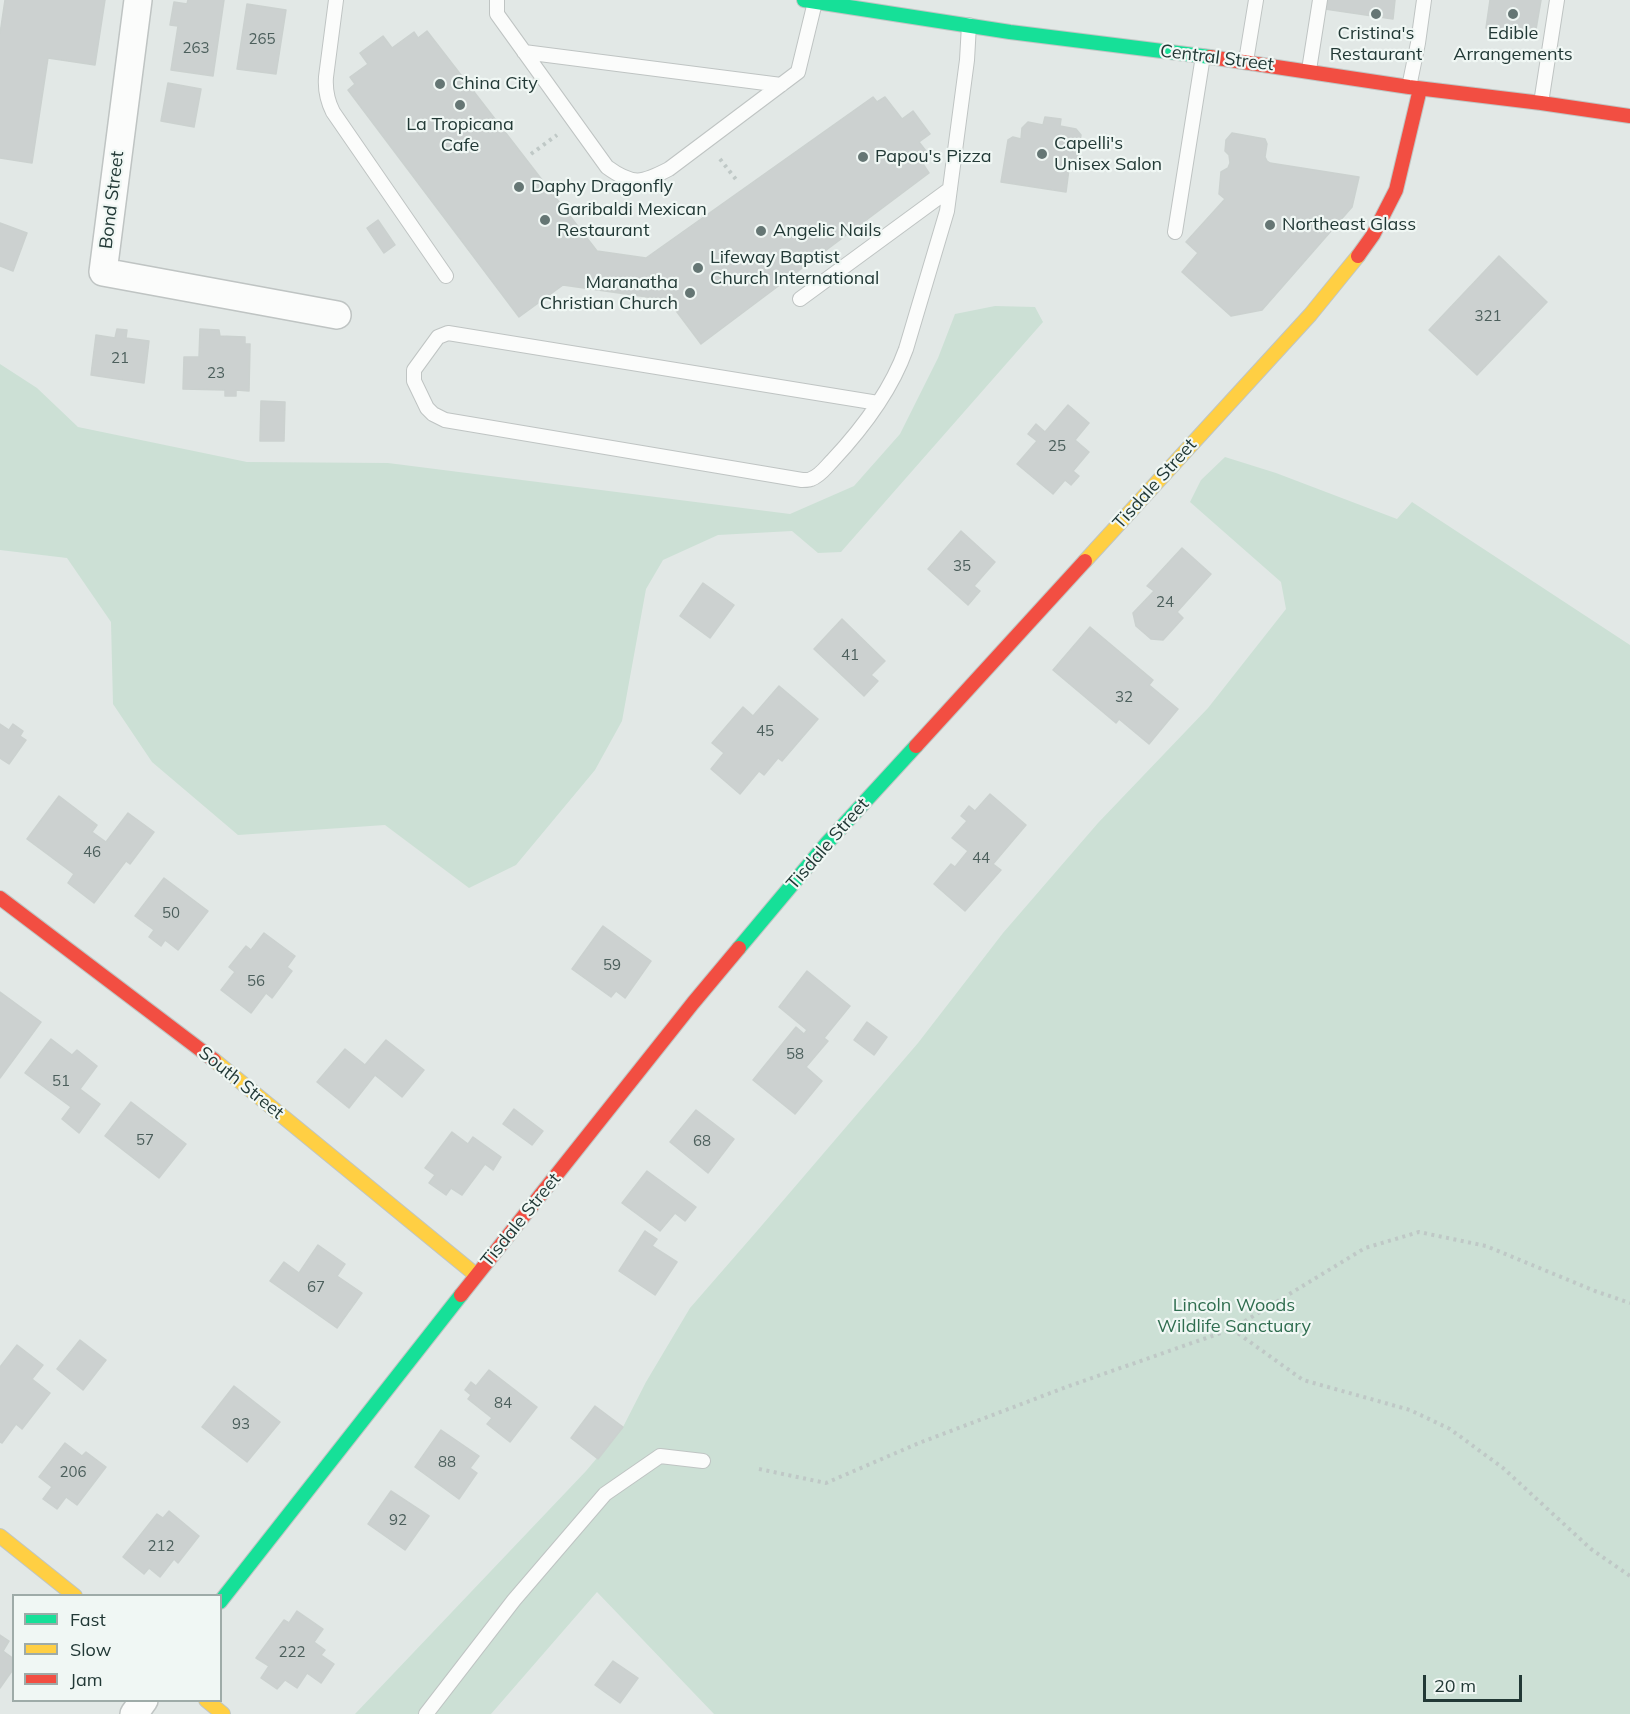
<!DOCTYPE html>
<style>
body{margin:0}
#map{position:relative;width:1630px;height:1714px;overflow:hidden;background:#e2e8e6;font-family:Mulish,sans-serif}
canvas{display:block}
.legend{position:absolute;left:12px;top:1594px;width:210px;height:108px;box-sizing:border-box;background:#f0f7f4;border:2px solid #9eaba8;margin:0;padding:8px 10px;list-style:none;font-size:18px;color:#223936}
.legend li{display:flex;align-items:center;gap:12px;height:30px}
.legend b{width:30px;border:2px solid #9eaba8}
.scale{position:absolute;left:1423px;top:1675px;width:99px;height:27px;box-sizing:border-box;border:3px solid #223936;border-top:0;padding-left:8px;font-size:18px;line-height:21px;white-space:nowrap;color:#223936;-webkit-text-stroke:4px #f0f7f4;paint-order:stroke}
</style>
<div id="map">
<canvas width="1630" height="1714"></canvas>
<ul class="legend">
<li><b style="height:8px;background:#16e098"></b>Fast</li>
<li><b style="height:8px;background:#ffcf43"></b>Slow</li>
<li><b style="height:8px;background:#f24e42"></b>Jam</li>
</ul>
<div class="scale">20 m</div>
</div>
<script>
const ctx = document.querySelector('canvas').getContext('2d');
ctx.lineJoin = 'round';
function fill(path, color) { ctx.fillStyle = color; ctx.fill(path, 'evenodd'); }
function strokePath(path, color, width, dash) { ctx.strokeStyle = color; ctx.lineWidth = width; ctx.lineCap = dash ? 'butt' : 'round'; ctx.setLineDash(dash || []); ctx.stroke(path); }
function write(font, color, halo, rows, align = 'center') {
  ctx.font = font + ' Mulish,sans-serif'; ctx.lineWidth = 4.5; ctx.setLineDash([]); ctx.textBaseline = 'middle'; ctx.strokeStyle = halo; ctx.fillStyle = color; for (const [text, x, y, turn = 0] of rows) {
    ctx.save(); ctx.translate(x, y); ctx.rotate((+turn || 0) * Math.PI / 180); ctx.textAlign = isNaN(turn) ? turn : align; if (halo) ctx.strokeText(text, 0, 0); ctx.fillText(text, 0, 0); ctx.restore();
  }
}
fill(new Path2D(`
 M995,306L1035,307L1043,322L841,552L818,553L792,531L718,535L663,560L646,589L622,721L595,770L516,865L469,888L385,825L238,835L152,762L113,704L111,622L67,558L0,550V364L37,388L78,427L247,462L388,463L790,514L854,486L900,434L938,358L955,314Z
 M1225,457L1276,473L1397,519L1412,502L1630,645V1714H714L597,1592L491,1714H355L586,1471L623,1427L646,1382L690,1308L757,1231L918,1043L1003,933L1098,823L1208,708L1286,609L1281,582L1190,502L1201,480Z`), '#cce0d5');
const building = new Path2D(`
 M5,0H105L95,65L48,58L32,163L0,158V34Z
 M188,0H224L213,76L171,70L178,26L170,25L174,2L187,4Z
 M1326,0H1395L1393,19L1325,9Z
 M1490,0H1541L1535,35L1486,28Z
 M247,4L286,10L276,74L237,69Z
 M427,31L597,251L646,258L873,97L877,102L885,97L902,119L913,111L930,134L919,142L929,155L921,161L929,173L701,344L668,300L563,285L519,317L348,90L355,84L350,77L368,64L360,53L383,36L392,48L414,32L418,38Z
 M168,83L201,89L194,127L161,121Z
 M1045,117L1061,119L1060,126L1076,129L1081,135L1076,166L1069,169L1066,192L1001,182L1008,140L1013,137L1021,139L1022,128L1028,122L1043,125Z
 M1232,133L1265,139L1267,144L1265,157L1267,161L1270,163L1359,177L1352,207L1262,310L1231,316L1182,272L1198,253L1186,242L1225,199L1219,194L1221,172L1228,168L1230,163L1229,155L1225,151L1226,140Z
 M378,220L395,245L384,253L367,228Z
 M0,223L27,233L13,271L0,266Z
 M1499,256L1547,302L1477,375L1429,330Z
 M117,329L127,330L126,338L149,341L144,383L91,375L96,335L115,338Z
 M200,329L219,330L220,336L245,337V344H250L249,391L236,390V396H225V390L183,389L184,357H199Z
 M261,401L285,402L284,441H260Z
 M1068,405L1089,423L1075,440L1089,452L1073,471L1079,476L1071,485L1065,480L1053,494L1017,464L1037,441L1028,434L1036,424L1045,432Z
 M961,531L995,562L974,586L980,591L968,605L928,569Z
 M1182,548L1211,574L1177,612L1183,618L1163,640L1151,639L1136,626L1133,613L1154,591L1147,586Z
 M703,583L734,605L710,638L680,616Z
 M842,619L885,661L871,675L878,681L864,696L814,649Z
 M1090,627L1153,680L1149,685L1178,709L1149,744L1119,719L1116,723L1053,670Z
 M779,686L818,719L782,761L778,758L764,775L759,771L740,794L711,769L724,753L712,743L743,707L753,716Z
 M0,724L9,730L13,724L23,731L20,736L26,740L9,764L0,758Z
 M990,794L1026,825L993,864L1001,870L965,911L934,884L951,864L955,867L968,851L952,838L967,821L961,816L969,806L975,811Z
 M59,796L97,825L92,832L106,842L128,813L154,832L130,864L126,861L94,903L68,883L74,874L27,839Z
 M164,878L208,911L178,950L165,940L161,946L149,937L154,930L135,916Z
 M603,926L651,961L625,998L616,991L611,997L572,969Z
 M264,933L295,956L287,967L292,971L272,998L266,993L251,1013L221,990L235,972L229,967L246,946L251,950Z
 M807,971L850,1006L824,1038L828,1041L806,1067L822,1081L795,1114L753,1080L796,1027L804,1034L807,1030L779,1007Z
 M0,992L41,1022L0,1078Z
 M867,1022L887,1037L874,1055L854,1040Z
 M51,1039L72,1055L77,1050L97,1066L80,1089L100,1104L79,1133L62,1119L71,1107L25,1073Z
 M386,1040L424,1070L402,1097L375,1075L349,1108L317,1082L345,1049L365,1065Z
 M131,1102L186,1144L159,1178L105,1136Z
 M514,1109L543,1131L532,1145L503,1124Z
 M696,1110L734,1139L708,1173L670,1142Z
 M452,1132L468,1144L473,1137L501,1157L493,1170L485,1164L462,1195L451,1188L446,1195L429,1183L435,1175L425,1168Z
 M647,1171L696,1207L685,1221L675,1213L660,1231L622,1203Z
 M645,1231L657,1239L652,1246L677,1262L655,1295L619,1271Z
 M318,1245L345,1264L337,1276L362,1293L337,1328L270,1281L284,1262L299,1273Z
 M80,1340L106,1360L83,1390L57,1369Z
 M17,1345L43,1365L32,1379L50,1393L22,1429L16,1424L2,1443L0,1442V1367Z
 M489,1370L537,1407L510,1442L487,1424L492,1418L468,1399L471,1395L465,1390L471,1382L476,1386Z
 M234,1386L280,1422L247,1462L202,1427Z
 M595,1406L623,1427L598,1459L571,1438Z
 M441,1430L479,1456L470,1468L477,1473L459,1499L415,1467Z
 M65,1443L82,1456L86,1452L106,1467L77,1505L66,1497L57,1509L43,1499L52,1487L39,1477Z
 M391,1491L429,1516L405,1550L368,1524Z
 M169,1511L199,1536L178,1563L174,1559L160,1577L149,1568L144,1574L123,1557L157,1514L163,1518Z
 M297,1611L323,1629L314,1642L325,1650L321,1655L334,1664L321,1683L307,1673L297,1688L285,1680L277,1689L261,1678L269,1666L256,1658L284,1620L289,1623Z
 M0,1635L9,1641L3,1651L14,1659V1668L0,1688Z
 M613,1661L638,1678L620,1703L595,1685Z`);
fill(building, '#ccd1d0');
strokePath(building, '#cbd1cf', 1.5);
const lane = new Path2D(`
 M336,0L326,77C325,90 327,100 333,112L446,276
 M497,0V14L607,167C633,186 642,183 669,169L798,72L815,2
 M524,52L781,85
 M1246,61L1256,0
 M1309,70L1320,0
 M1409,87L1418,43L1424,0
 M1541,103L1557,0
 M1175,232L1203,56
 M800,299L950,189
 M878,403L448,333L438,337L414,370V381L427,408L433,414L445,420L802,480C804,480 810,480 811,479C820,476 826,467 832,461C862,429 891,391 906,349L947,211L967,60L969,25
 M426,1714L514,1600L605,1494L660,1456L703,1461`);
const street = new Path2D(`
 M138,0L103,272L337,315
 M134,1714L144,1700`);
const fast = new Path2D(`
 M804,0L1010,32L1210,57
 M739,948L827,843L916,746
 M220,1602L461,1295`);
const slow = new Path2D(`
 M1085,561L1310,315L1358,256
 M214,1060L476,1275
 M0,1536L75,1596
 M206,1700L223,1714`);
const jam = new Path2D(`
 M1210,57L1409,87L1541,103L1630,116
 M1358,256L1373,235L1396,190L1420,89
 M916,746L1085,561
 M0,898L214,1060
 M461,1295L693,1003L739,948`);
strokePath(lane, '#bfc4c3', 16);
strokePath(street, '#bfc4c3', 30);
strokePath(fast, '#bfc5c3', 16);
strokePath(slow, '#bfc5c3', 16);
strokePath(jam, '#bfc5c3', 16);
strokePath(new Path2D(`
 M531,154L557,135
 M720,159L738,182
 M1232,1329L1303,1380L1410,1410L1450,1429L1503,1468L1591,1549L1630,1576
 M759,1469L826,1483L919,1443L1069,1386L1232,1329L1365,1248L1419,1232L1486,1246L1595,1291L1630,1303`), '#bfc8c6', 4, [3, 4.5]);
strokePath(lane, '#fbfcfb', 14);
strokePath(street, '#fbfcfb', 27);
strokePath(fast, '#16e098', 14);
strokePath(slow, '#ffcf43', 14);
strokePath(jam, '#f24e42', 14);
for (const [x, y, r, color] of [
 [1376,14,6,"#657674"],
 [1513,14,6,"#657674"],
 [440,84,6,"#657674"],
 [460,105,6,"#657674"],
 [1042,154,6,"#657674"],
 [863,157,6,"#657674"],
 [519,187,6,"#657674"],
 [545,220,6,"#657674"],
 [1270,225,6,"#657674"],
 [761,231,6,"#657674"],
 [698,268,6,"#657674"],
 [690,293,6,"#657674"]
]) { const dot = new Path2D(); dot.arc(x, y, r, 0, 2 * Math.PI); ctx.fillStyle = color; ctx.fill(dot); strokePath(dot, '#f0f7f4', 2); }
write('15px', '#4c5f5c', null, [
 ["265",262,39],
 ["263",196,48],
 ["321",1488,316],
 ["21",120,358],
 ["23",216,373],
 ["25",1057,446],
 ["35",962,566],
 ["24",1165,602],
 ["41",850,655],
 ["32",1124,697],
 ["45",765,731],
 ["46",92,852],
 ["44",981,858],
 ["50",171,913],
 ["59",612,965],
 ["56",256,981],
 ["58",795,1054],
 ["51",61,1081],
 ["57",145,1140],
 ["68",702,1141],
 ["67",316,1287],
 ["84",503,1403],
 ["93",241,1424],
 ["88",447,1462],
 ["206",73,1472],
 ["92",398,1520],
 ["212",161,1546],
 ["222",292,1652]
]);
write('18px', '#223936', '#f0f7f4', [
 ["Cristina's",1376,34,"center"],
 ["Restaurant",1376,55,"center"],
 ["Edible",1513,34,"center"],
 ["Arrangements",1513,55,"center"],
 ["China City",452,84],
 ["La Tropicana",460,125,"center"],
 ["Cafe",460,146,"center"],
 ["Capelli's",1054,144],
 ["Unisex Salon",1054,165],
 ["Papou's Pizza",875,157],
 ["Daphy Dragonfly",531,187],
 ["Garibaldi Mexican",557,210],
 ["Restaurant",557,231],
 ["Northeast Glass",1282,225],
 ["Angelic Nails",773,231],
 ["Lifeway Baptist",710,258],
 ["Church International",710,279],
 ["Maranatha",678,283,"right"],
 ["Christian Church",678,304,"right"]
], 'left');
write('18px', '#223936', '#f0f7f4', [
 ["Central Street",1217,58,7],
 ["Bond Street",112,200,-83],
 ["Tisdale Street",1155,484,-48],
 ["Tisdale Street",828,844,-49],
 ["South Street",241,1083,39],
 ["Tisdale Street",521,1220,-51]
]);
write('18px', '#2f6d4f', '#f0f7f4', [
 ["Lincoln Woods",1234,1306],
 ["Wildlife Sanctuary",1234,1327]
]);
</script>
